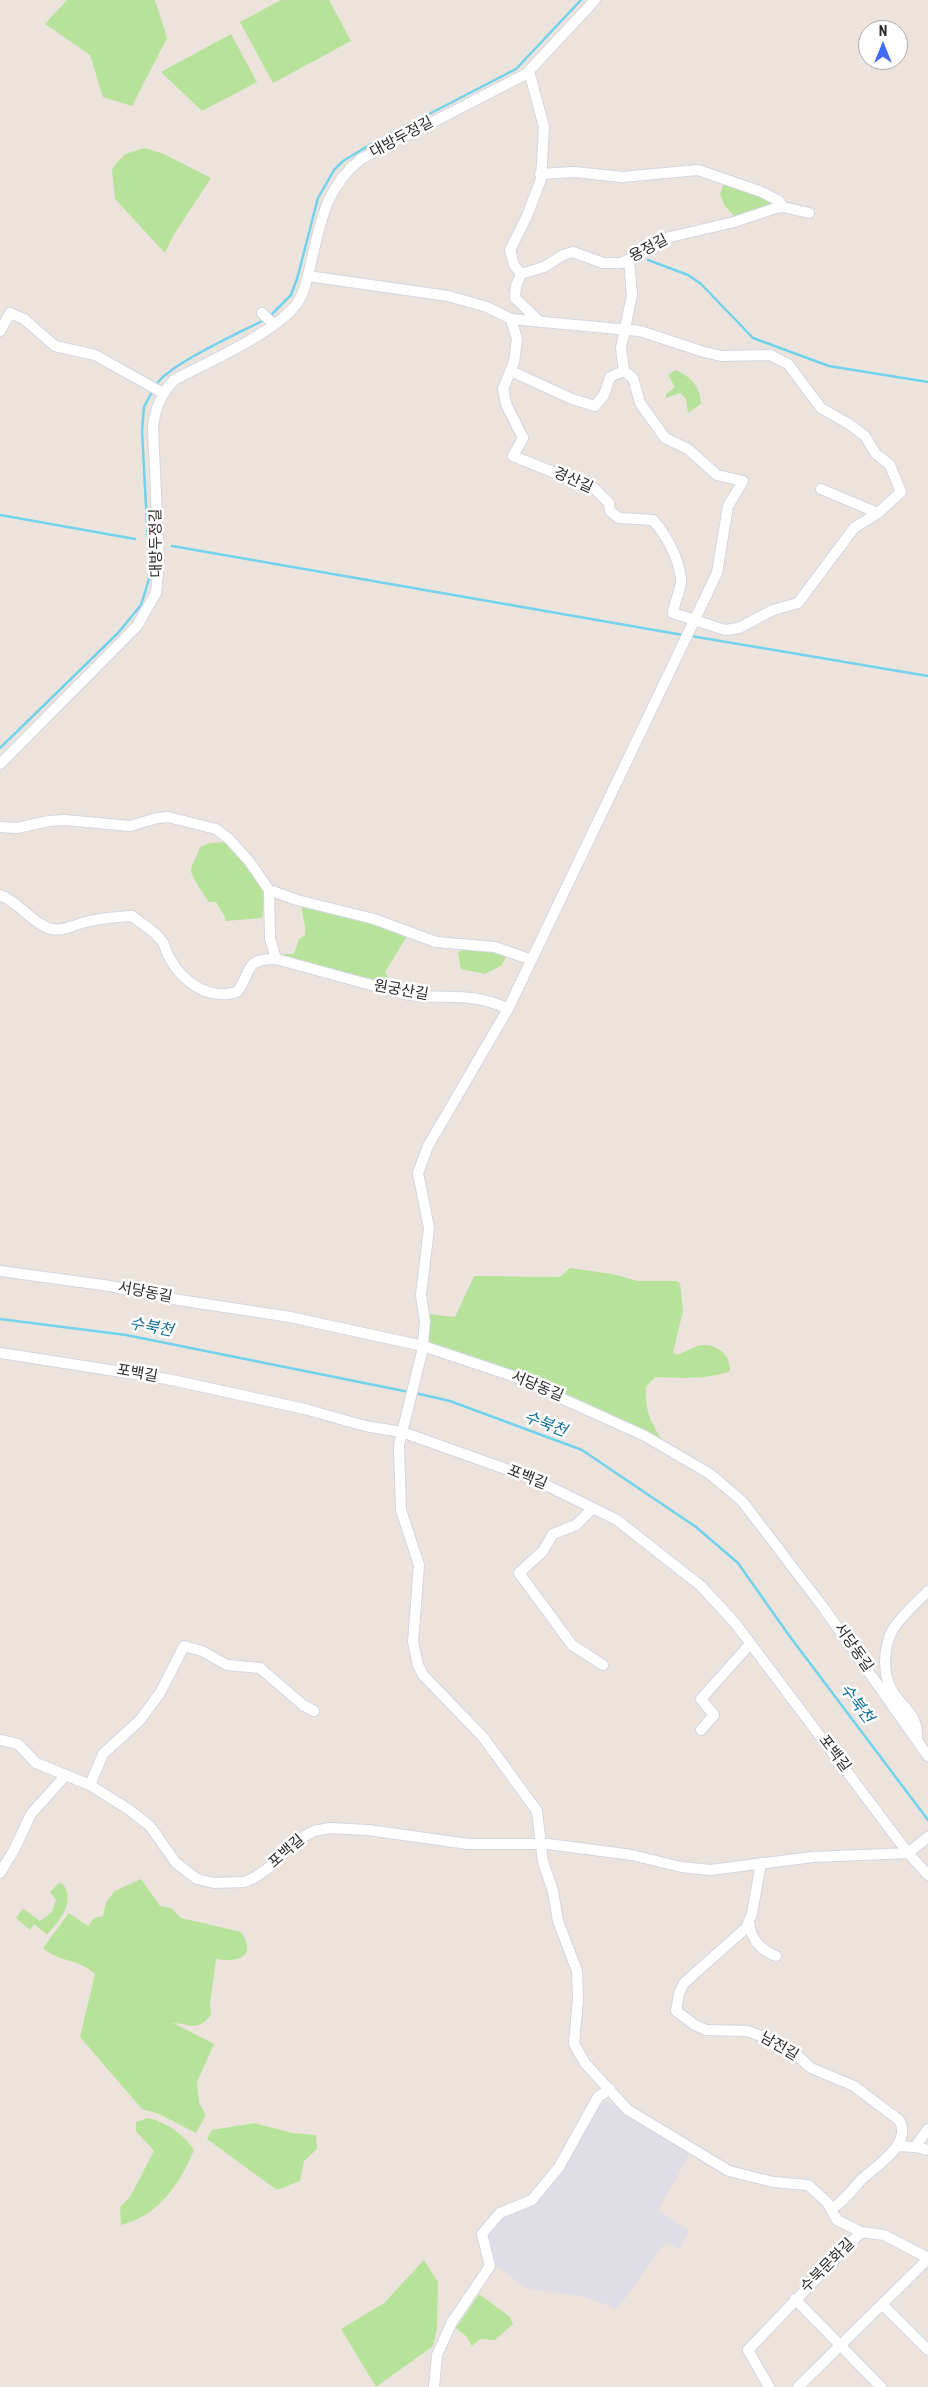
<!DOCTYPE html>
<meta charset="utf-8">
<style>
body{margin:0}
#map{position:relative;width:928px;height:2387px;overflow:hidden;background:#ece4dc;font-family:"Roboto Condensed",sans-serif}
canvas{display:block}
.north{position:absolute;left:858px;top:20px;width:50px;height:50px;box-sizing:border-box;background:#fff;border:1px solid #aaa;border-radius:50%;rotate:0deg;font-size:14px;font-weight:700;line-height:20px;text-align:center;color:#2a2a2a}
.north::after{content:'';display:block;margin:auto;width:18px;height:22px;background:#3f6bf7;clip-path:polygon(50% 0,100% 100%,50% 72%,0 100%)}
</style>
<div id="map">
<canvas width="928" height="2387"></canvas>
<div class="north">N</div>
</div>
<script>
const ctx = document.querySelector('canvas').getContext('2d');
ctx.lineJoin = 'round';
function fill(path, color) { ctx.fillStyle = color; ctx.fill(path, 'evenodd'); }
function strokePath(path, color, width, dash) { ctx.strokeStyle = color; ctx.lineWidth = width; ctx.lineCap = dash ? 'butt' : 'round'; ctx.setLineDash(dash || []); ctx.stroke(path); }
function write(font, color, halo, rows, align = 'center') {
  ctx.font = font + ' "Roboto Condensed","Noto Sans KR",sans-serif'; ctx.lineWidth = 5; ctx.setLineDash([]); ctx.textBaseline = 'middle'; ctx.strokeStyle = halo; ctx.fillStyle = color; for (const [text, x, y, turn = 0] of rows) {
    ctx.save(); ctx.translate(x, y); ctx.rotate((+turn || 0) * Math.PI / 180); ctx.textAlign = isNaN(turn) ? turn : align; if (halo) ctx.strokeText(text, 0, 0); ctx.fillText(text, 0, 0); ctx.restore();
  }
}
fill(new Path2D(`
 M607,2101L690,2154L658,2210L689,2230L680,2250L666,2242L617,2309L585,2297L526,2288L499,2268L493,2269L485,2235L502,2216L534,2202L599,2104Z`), '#dfdde5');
fill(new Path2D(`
 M67,0H155L167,38L132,106L103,97L90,55L45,24Z
 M281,0H329L351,41L273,83L240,22Z
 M231,34L257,82L202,111L161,72Z
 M145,148L164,154L211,178L173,236L165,253L115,199L112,169L125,154Z
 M731,179L770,192L775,206L735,217L725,206L720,194L723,186Z
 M676,370C692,378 700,386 701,404L688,413L686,399L680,393L666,398V394L675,387L668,375Z
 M224,842L236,851L265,889L262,918L226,921L225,917L216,902H209C205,896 190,875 191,870C192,863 198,855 200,847L210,843Z
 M302,904L409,933L385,972L393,984L281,957L284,954H294L299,939L305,935C307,925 301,915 302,904Z
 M465,947L507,954L502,965L485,974L461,969L458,953Z
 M570,1268L612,1274L638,1281H676L680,1283L683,1311L673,1352L677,1355C685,1352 695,1346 703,1345C718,1344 731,1356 730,1371C707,1380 679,1378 656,1377L646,1386C645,1410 649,1419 662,1440C588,1402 511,1366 431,1343L426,1336L429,1314L455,1317L474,1276L560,1277Z
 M141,1879L160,1906L171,1908L181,1918L241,1932C258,1957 237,1963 216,1959L210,2004L211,2015C197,2032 192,2024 173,2023L214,2044L197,2082L199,2103L206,2115L196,2133L159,2114L142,2109L80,2037L95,1974C80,1959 58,1962 43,1948L69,1913L88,1926L94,1918L103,1916L106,1902L115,1891Z
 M59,1883L63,1884C76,1904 59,1920 47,1935L34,1924L30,1930L16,1918L22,1910L24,1909L40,1921L52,1912L56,1900L50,1892Z
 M148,2118C168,2123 182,2133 194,2150C180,2183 159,2216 121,2225L120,2207L130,2197L154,2151L136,2131V2122Z
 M254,2123L293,2133L316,2135L317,2149L304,2161L300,2181L277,2190L207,2139L212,2130Z
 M424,2260L438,2282L437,2329L433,2346L376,2387L341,2329L384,2303Z
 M479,2294L510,2317L513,2324L495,2340L480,2339L472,2346L466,2336L456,2328Z`), '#b6e29a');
strokePath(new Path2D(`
 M648,260L688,275L701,284L753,338L829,366L928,382
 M269,317L291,295L297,279L318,198L334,170L343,161L373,143L516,69L581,0
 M156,385C169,364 239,333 264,320
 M0,515L135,539
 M172,546L683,635
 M691,636L928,676
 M0,748L118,633L141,605L149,579V562L142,431L144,407L153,390
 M0,1319L126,1335L409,1392
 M415,1393L450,1401L582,1450L696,1527L738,1563L788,1634L928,1820`), '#71d2ec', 2.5);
const street = new Path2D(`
 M540,174L574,172L622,177L698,170L762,192L779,201L783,207
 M629,260L632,295L621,348L624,371L633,378L640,403L665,438L688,449L717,475L743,481L728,506L717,573L508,1009L428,1146L418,1173L429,1228L421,1295L425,1322L422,1352L399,1445L401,1510L419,1565L413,1642L418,1665L423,1675L483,1737L537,1811L543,1862L553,1891L558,1921L577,1971L578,1998L574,2044L585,2063L628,2110L729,2171L773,2182L808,2185L827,2202L837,2220L861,2232L884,2235L928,2258
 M521,274L514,265L510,250L527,216L541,179L544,127L529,71
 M308,276L448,296L487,307L511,319L640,331L704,352L721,356L770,355L788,364L821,408L849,424L865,436L876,454L890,465L901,492L878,513L854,528L798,603L773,610L739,628L725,630L673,613C674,602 682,588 681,579C679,559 666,534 653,520L619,518L610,511L609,503L595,489L513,456L523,438L506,404L503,389L514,362L517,339L511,319
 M262,313L274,325
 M540,322L515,298L516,286L521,274L544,267L563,255L573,252L603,263H621L650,250L670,237L734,222L776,208L783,207L809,213
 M0,331L10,313L24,319L55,346L95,355L163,393
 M511,371L572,399L595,406L604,395L610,377L624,371
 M821,489L878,513
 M0,764L137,626L156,593L159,563L153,427C155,408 161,394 174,380C208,362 272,334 295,306C303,297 306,283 309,271C320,227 323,189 361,159L526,74L595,0
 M0,827L17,828L49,821L65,820L130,826L157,818L168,817L216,829L229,839L249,861L269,890L270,938L276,959
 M269,890L297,900L374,919L436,942L495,947L532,960
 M0,895C19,902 30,921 48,928C61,933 73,925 86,922C101,918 117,917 132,916C142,924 155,931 162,941C165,945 166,951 168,955C181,981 208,1001 237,992C253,972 242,959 276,959L404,994C443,1001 470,990 508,1009
 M0,1271L110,1286L179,1300L290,1317L423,1346L510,1375L645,1436L710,1474L742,1501L823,1607L928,1756
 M0,1353L167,1379L305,1409L365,1426L402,1432L534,1479L617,1520L701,1586L735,1623L908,1853L928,1875
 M593,1508L576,1525L553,1534L543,1551L519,1573L572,1645L603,1665
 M701,1730L714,1715L701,1699L750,1644
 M917,1739C918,1715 906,1711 894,1694C882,1677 883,1649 892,1631C900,1617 916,1603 928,1591
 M0,1740L18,1744L36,1763L90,1785L128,1809L150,1826L176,1863L197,1879L214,1883L244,1882L252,1879L270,1867L297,1840L314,1831L330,1828L368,1830L468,1844H548L632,1855L681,1867L710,1870L813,1857L908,1853L928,1837
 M90,1785L103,1754L140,1720L160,1693L184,1646L202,1651L227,1665L260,1668L303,1705L314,1711
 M761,1863L752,1914L746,1928L684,1983L679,1994L676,2011L695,2025L706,2030L747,2031L761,2036L799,2057L811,2068L854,2086L899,2120C913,2144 876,2166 862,2179C852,2189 844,2202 831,2209
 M0,1873L14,1850L31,1814L65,1776
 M749,1923C752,1940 759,1949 776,1956
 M897,2146L915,2147L928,2150
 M915,2147L928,2129
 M795,2299L881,2387
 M882,2304L928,2350
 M434,2387L437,2355L452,2322L490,2266L482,2234L500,2213L532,2200L559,2167L598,2097L610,2089
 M769,2387L748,2350L861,2232
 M798,2387L928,2259`);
strokePath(street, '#d2d6e3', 12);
strokePath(street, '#fff', 10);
write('15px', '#2a2a2a', '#fff', [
 ["대방두정길",402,138,-28],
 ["용정길",649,249,-28],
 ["경산길",573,481,24],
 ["대방두정길",157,543,-91],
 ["원궁산길",401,991,10],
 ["서당동길",145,1293,11],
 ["포백길",137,1374,10],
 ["서당동길",537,1387,23],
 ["포백길",527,1478,22],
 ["서당동길",853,1648,55],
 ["포백길",834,1754,53],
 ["포백길",287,1852,-41],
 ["남전길",779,2047,30],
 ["수북문화길",828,2266,-45]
]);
write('italic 16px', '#107199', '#fff', [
 ["수북천",151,1328,11],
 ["수북천",545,1425,21],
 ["수북천",856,1704,53]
]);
</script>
